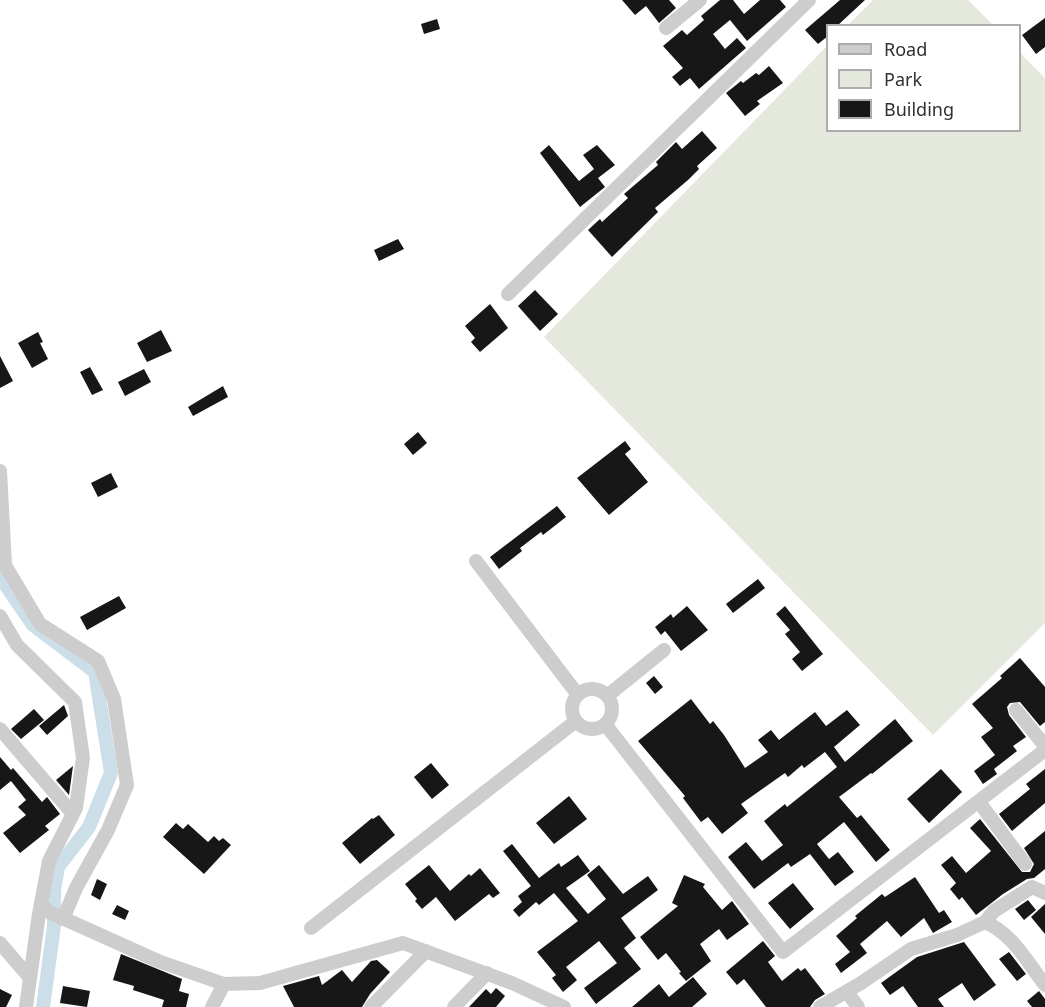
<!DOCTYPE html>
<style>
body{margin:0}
#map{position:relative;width:1045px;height:1007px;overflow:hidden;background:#fff;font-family:"Noto Sans",sans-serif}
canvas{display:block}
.legend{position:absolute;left:826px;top:24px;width:195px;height:108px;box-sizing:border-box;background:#fff;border:2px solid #acacac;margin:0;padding:8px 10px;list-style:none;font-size:18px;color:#303030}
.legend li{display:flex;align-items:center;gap:12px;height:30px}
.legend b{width:30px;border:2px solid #acacac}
</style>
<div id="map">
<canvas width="1045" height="1007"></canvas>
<ul class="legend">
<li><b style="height:8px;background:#cdcdcd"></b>Road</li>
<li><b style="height:16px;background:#e4e8dd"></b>Park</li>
<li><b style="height:16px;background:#171717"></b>Building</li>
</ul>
</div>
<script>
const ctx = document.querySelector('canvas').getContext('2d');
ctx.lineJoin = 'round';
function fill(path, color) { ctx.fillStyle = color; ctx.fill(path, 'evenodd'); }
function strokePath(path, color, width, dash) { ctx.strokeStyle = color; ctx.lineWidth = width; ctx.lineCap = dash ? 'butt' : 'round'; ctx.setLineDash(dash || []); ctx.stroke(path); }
fill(new Path2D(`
 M873,0H968L993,25H848Z
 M827,46L828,130H1020V53L1045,78V623L933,735L544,337Z`), '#e4e8dd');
strokePath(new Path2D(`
 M0,577L33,625L95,672L111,773L89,827L58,867L54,890V926L43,1007`), '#ccdee7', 14);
fill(new Path2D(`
 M622,0H669L676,8L659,23L646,6L635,15Z
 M720,0H733L744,14L760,0H780L786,7L747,41L730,20L713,34L725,49L737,38L746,48L699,89L690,78L680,86L672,77L683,68L663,46L682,30L687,35L704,20L701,16Z
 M840,0H865L837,26H828V36L818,44L805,30Z
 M1045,18V47L1036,54L1022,35Z
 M437,19L440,29L424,34L421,24Z
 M769,66L783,83L757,101L760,104L745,116L726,93L741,81L743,83L756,73L759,75Z
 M702,131L717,148L697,166L699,169L688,180L655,208L658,212L612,257L588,230L600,219L602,222L628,198L624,194L658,165L656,162L676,142L682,149Z
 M549,145L579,181L594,169L583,155L597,145L615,165L598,178L605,187L580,207L540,153Z
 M398,239L404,249L379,261L374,250Z
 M535,290L558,314L540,331L518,306Z
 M490,304L508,328L480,352L471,342L475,338L465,326Z
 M161,330L172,351L147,362L137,343Z
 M38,332L43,342L40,343L48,359L32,368L18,343Z
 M0,356L13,381L0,388Z
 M90,367L103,390L92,395L80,372Z
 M144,369L151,382L125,396L118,382Z
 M223,386L228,397L193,416L188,407Z
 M418,432L427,443L413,455L404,444Z
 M625,441L631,449L625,454L648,482L609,515L577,478Z
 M111,473L118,487L98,497L91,483Z
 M557,506L566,517L543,535L541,532L520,548L522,551L499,569L490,557Z
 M758,579L765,588L733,613L726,604Z
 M119,596L126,608L87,630L80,617Z
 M687,606L708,630L681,651L665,631L661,635L655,627L671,614L673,618Z
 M785,606L823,654L802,671L792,659L800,652L785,634L790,630L776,614Z
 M1020,658L1045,687V722L1040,726L1020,702L1010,703L1007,707L1009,715L1026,737L1013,746L1017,751L994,769L997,774L983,784L974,771L995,755L981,737L993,728L972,704L1002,678L1000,676Z
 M654,676L663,687L655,694L646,683Z
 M691,699L710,724L713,721L724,735L745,768L768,752L758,740L771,730L779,740L815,712L826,726L847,710L860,725L834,747L845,762L895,719L913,741L872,774L871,773L839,797L857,818L861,815L890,850L876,862L844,822L817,844L829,859L838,852L854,872L835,886L810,854L791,867L788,863L754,889L728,857L746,842L762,861L783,845L764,821L785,804L787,807L837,767L825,752L804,768L802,765L788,777L785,773L741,804L748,813L722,834L708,817L701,822L683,798L685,796L638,741Z
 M64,705L68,716L47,735L39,726Z
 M34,709L44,720L21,739L11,729Z
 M0,757L11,770L13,768L42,802L47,797L60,814L45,826L49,830L20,853L3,833L26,815L18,807L26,800L11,781L0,790Z
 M431,763L449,785L432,799L414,777Z
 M73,766L69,795L56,780Z
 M941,769L962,792L929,823L907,799Z
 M1045,769V803L1012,831L999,814L1030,789L1026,784Z
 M569,796L587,819L554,844L536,823Z
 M379,815L395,835L360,864L342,843L372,818L373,819Z
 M980,819L1022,872H1030L1034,864L1024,848L1045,831V869L1034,878L1027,879L1003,894L976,915L962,897L959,900L950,889L956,883L941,865L952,856L966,873L991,851L970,828Z
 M176,823L183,829L188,824L208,842L214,836L219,841L223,838L231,845L204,874L163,837Z
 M512,844L539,878L559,863L561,867L578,855L590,871L566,888L588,914L606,899L587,875L599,865L623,894L648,876L658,890L621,918L636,938L624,948L641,969L596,1004L584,988L617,963L599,941L566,967L577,980L563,992L552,978L556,975L537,952L578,921L554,893L539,905L536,902L519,917L513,910L522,902L518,896L531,886L503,851Z
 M429,865L450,891L469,874L471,876L480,868L500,893L493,898L489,894L455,921L436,897L422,909L415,901L417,899L405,884Z
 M684,875L705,884L703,887L722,910L732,901L749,924L727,940L719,929L700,944L711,961L686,981L679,973L681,972L666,953L658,960L640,937L678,906L672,903Z
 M915,877L939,913L944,910L952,922L933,933L924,918L901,937L887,921L860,944L867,953L841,973L835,964L850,952L836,936L857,918L855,916L882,894L885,897Z
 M97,879L107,884L100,900L91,895Z
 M793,883L814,909L790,929L768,903Z
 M1028,900L1036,910L1024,920L1015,909Z
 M1045,904V934L1031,917Z
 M117,905L129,911L125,920L112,914Z
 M763,941L775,956L768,962L782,981L798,968L801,971L805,968L825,994L815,1000L810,1007H766L744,979L737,985L726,972Z
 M964,942L996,985L974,1001L962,983L938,999L944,1007H918L903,986L890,995L881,983L917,957Z
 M1009,952L1026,974L1017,981L999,959Z
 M121,954L182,979L179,991L189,994L186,1007H162L164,1000L133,990L134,986L113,980Z
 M377,960L390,972L370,994L362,1007H294L283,986L319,976L322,985L342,970L352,982L371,961Z
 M693,977L707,994L692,1007H632L659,984L669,997Z
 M63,986L90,991L87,1007L60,1003Z
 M496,988L505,996L496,1007H469L486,989L491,994Z
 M0,989L12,995L6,1007H0Z
 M1039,991L1045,999V1007H1032L1027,1001Z`), '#171717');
strokePath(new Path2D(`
 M666,28L700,0
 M508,294L809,0
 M0,471L5,565L40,624L98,661L114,699L127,785L108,830L76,888L63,919
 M476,561L578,695
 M0,616L17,645L75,702L83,758L76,808L49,861L39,914L26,1007
 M572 709a20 20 0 1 1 40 0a20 20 0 1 1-40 0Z
 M607,696L664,650
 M1016,710L1045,746
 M605,724L783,952L1045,750
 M0,729L73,814
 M979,802L1025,864
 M41,903L49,912L158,961L224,984L260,983L403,943L512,983L564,1007
 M985,922C1013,934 1027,962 1045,985
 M311,928L576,721
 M0,943L30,978
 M847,992L858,1007
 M212,1007L224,984
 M371,1007L426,951
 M454,1007L487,973
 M820,1007L861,983L911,949L957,935L985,922L994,911L1032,887L1045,893`), '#cdcdcd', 14);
</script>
